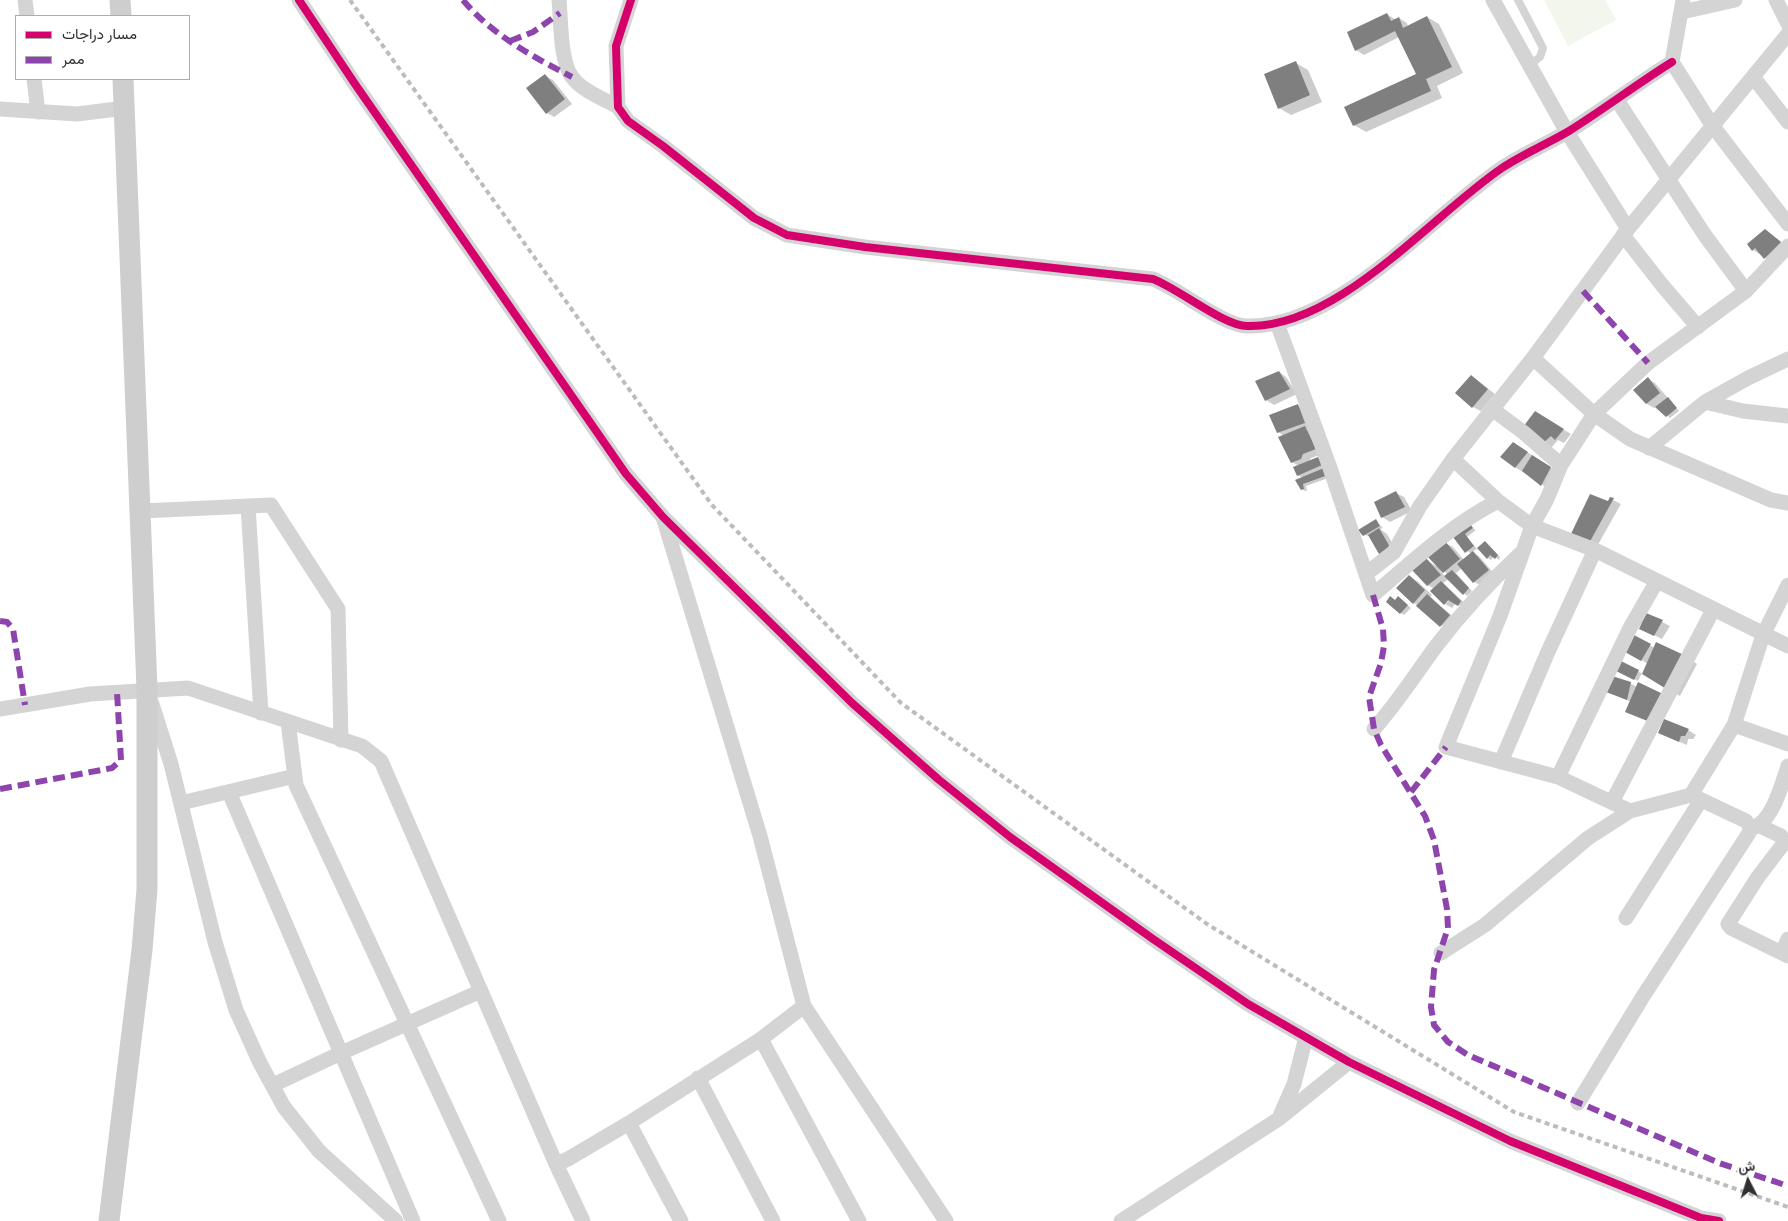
<!DOCTYPE html>
<meta charset="utf-8">
<style>
body{margin:0}
#map{position:relative;width:1788px;height:1221px;overflow:hidden;background:#fff;font-family:"Archivo Narrow",Vazirmatn,sans-serif}
canvas{display:block}
.legend{position:absolute;left:15px;top:15px;width:175px;height:65px;box-sizing:border-box;background:#fff;border:1px solid #acacac;margin:0;padding:6px 9px;list-style:none;font-size:15px;color:#303030}
.legend li{display:flex;align-items:center;gap:10px;height:25px}
.legend b{width:25px;border:1px solid #acacac}
.north{position:absolute;left:1723px;top:1156px;width:50px;height:50px;-webkit-text-stroke:4px #fff;paint-order:stroke;rotate:355deg;font-size:14px;font-weight:700;line-height:20px;text-align:center;color:#303030}
.north::after{content:'';display:block;margin:auto;width:18px;height:22px;background:#303030;clip-path:polygon(50% 0,100% 100%,50% 72%,0 100%)}
</style>
<div id="map">
<canvas width="1788" height="1221"></canvas>
<ul class="legend">
<li><b style="height:6px;background:#d6006c"></b>مسار دراجات</li>
<li><b style="height:6px;background:#8e44ad"></b>ممر</li>
</ul>
<div class="north">ش</div>
</div>
<script>
const ctx = document.querySelector('canvas').getContext('2d');
ctx.lineJoin = 'round';
function fill(path, color) { ctx.fillStyle = color; ctx.fill(path, 'evenodd'); }
function strokePath(path, color, width, dash) { ctx.strokeStyle = color; ctx.lineWidth = width; ctx.lineCap = dash ? 'butt' : 'round'; ctx.setLineDash(dash || []); ctx.stroke(path); }
fill(new Path2D(`
 M1544,0H1605L1616,20L1568,46Z`), '#f2f6ec');
fill(new Path2D(`
 M1387,14L1396,20L1399,18L1407,23L1408,27L1427,17L1439,24L1463,73L1437,86L1442,98L1366,132L1354,125L1418,75L1399,37L1364,55L1356,50Z
 M1296,63L1308,70L1322,102L1291,115L1279,108Z
 M545,76L553,80L572,104L554,117L547,113Z
 M1765,230L1788,247L1773,263L1753,250Z
 M1279,372L1286,377L1297,394L1274,405L1266,400Z
 M1471,376L1495,394L1481,411L1473,407Z
 M1648,379L1655,383L1679,411L1670,418L1657,406L1654,408L1647,404L1635,391Z
 M1298,406L1305,410L1312,428L1307,429L1312,432L1323,454L1311,458L1309,462L1318,458L1331,477L1306,486L1307,491H1305L1302,489L1303,478L1298,475L1299,466L1292,462L1284,436L1278,432Z
 M1535,413L1571,434L1564,443L1558,440L1551,448L1543,443Z
 M1521,448L1558,472L1549,489L1515,467Z
 M1396,493L1404,497L1412,511L1390,522L1382,517Z
 M1611,499L1621,504L1596,548L1579,540Z
 M1376,521L1383,528L1380,529L1387,534L1397,551L1387,558L1380,553L1369,536L1364,535Z
 M1471,527L1476,530L1467,537L1477,549L1472,552L1480,557L1495,575L1482,586L1474,582L1462,568L1456,573L1472,591L1467,596L1449,579L1443,583L1468,606L1466,609L1456,603L1452,608L1445,604L1435,589L1427,585L1426,560L1438,567L1445,577L1448,575L1430,557L1445,543L1453,547L1464,560L1471,554L1454,538Z
 M1485,542L1500,557L1499,560L1494,556L1491,560L1488,558Z
 M1409,576L1417,581L1432,595L1430,597L1457,620L1448,630L1414,603Z
 M1401,600L1411,608L1404,615L1401,613L1396,601Z
 M1647,614L1670,626L1662,639L1648,632Z
 M1634,637L1655,648L1686,657L1697,664L1680,696L1642,673L1638,681L1618,671L1622,663L1643,674L1648,664L1626,651Z
 M1630,683L1637,687L1658,725L1627,712L1631,702L1607,691Z
 M1688,730L1696,735L1693,739H1688L1687,745L1659,733Z`), '#0003');
fill(new Path2D(`
 M1387,13L1391,21L1399,17L1403,28L1427,16L1452,67L1426,79L1431,91L1353,126L1344,107L1416,74L1395,31L1355,51L1347,32Z
 M1296,61L1310,95L1278,109L1264,74Z
 M545,74L565,99L546,114L526,88Z
 M1765,229L1781,242L1764,259L1755,248L1752,251L1747,244Z
 M1279,371L1290,389L1265,401L1255,381Z
 M1471,375L1488,389L1472,408L1455,393Z
 M1648,377L1660,393L1646,404L1633,390Z
 M1668,397L1677,408L1666,417L1655,407Z
 M1298,404L1305,423L1277,433L1269,415Z
 M1535,411L1564,429L1555,440L1551,436L1542,444L1523,427Z
 M1305,426L1316,449L1303,454L1301,459L1291,463L1278,437Z
 M1513,442L1528,452L1515,468L1500,457Z
 M1532,455L1551,467L1541,486L1522,471Z
 M1318,457L1322,465L1297,476L1293,467Z
 M1324,468L1328,475L1303,484L1304,489L1301,490L1295,480Z
 M1396,491L1405,507L1381,518L1374,502Z
 M1590,494L1608,501L1610,497L1614,498L1588,545L1570,536Z
 M1376,519L1380,526L1363,536L1358,530Z
 M1471,525L1473,528L1465,534L1474,546L1465,553L1453,537Z
 M1379,528L1390,547L1379,554L1368,535Z
 M1445,541L1460,559L1443,573L1428,557Z
 M1485,541L1498,555L1495,559L1490,555L1487,559L1477,548Z
 M1473,551L1489,570L1473,583L1457,564Z
 M1426,558L1441,575L1427,586L1412,570Z
 M1452,570L1469,588L1463,595L1444,576Z
 M1409,575L1425,590L1413,604L1396,588Z
 M1441,581L1461,601L1458,606L1448,600L1444,605L1430,591Z
 M1427,594L1450,615L1440,627L1416,606Z
 M1390,596L1395,600L1398,596L1408,605L1400,614L1386,602Z
 M1646,613L1663,620L1654,636L1639,629Z
 M1634,635L1651,644L1641,661L1625,652Z
 M1656,642L1686,656L1668,690L1642,674Z
 M1621,661L1639,670L1634,680L1616,671Z
 M1612,676L1631,682L1627,700L1606,692Z
 M1638,682L1663,694L1650,722L1625,712Z
 M1664,719L1689,729L1685,736H1681L1679,742L1658,733Z`), '#7f7f7f');
strokePath(new Path2D(`
 M1518,0L1543,48L1540,57L1530,65`), '#d4d4d4', 8);
strokePath(new Path2D(`
 M25,0L27,16
 M299,0L355,84L626,474L663,517L852,703L938,779L1010,837L1153,939L1248,1004L1349,1062L1510,1141L1701,1218L1719,1221
 M559,0C561,19 560,62 572,77C582,91 604,99 618,107
 M631,0L616,46L618,107L628,121L663,146L754,218L787,235L865,247L1153,279C1179,289 1224,326 1247,326C1338,329 1431,216 1502,168C1523,154 1547,144 1569,131C1604,109 1637,84 1672,62
 M1493,0L1567,132L1628,229
 M1683,0L1672,62L1712,125L1788,224
 M1776,0L1788,24
 M1682,12L1735,0
 M1754,78L1788,122
 M34,79L38,112
 M1617,100L1704,234L1746,291
 M0,109L77,114L125,108
 M1623,235L1662,285L1698,327
 M1277,323L1329,465L1373,595C1413,561 1451,525 1498,501
 M1533,358L1594,414L1630,439L1771,500L1788,503
 M1705,402L1743,411L1788,416
 M1492,409L1523,432L1561,465
 M1649,448L1705,402L1748,378L1788,359
 M1453,459L1498,501L1532,526L1595,550L1788,646
 M248,506L261,713
 M142,511L271,505L338,609L341,740
 M664,520L760,836L804,1006L946,1221
 M1366,574L1394,552L1420,506L1453,459L1533,358L1628,229L1788,34
 M152,704L171,764L215,942L236,1010L260,1063L284,1107L319,1151L396,1221
 M0,709L90,694L188,688L362,746L381,761L556,1164L583,1221
 M288,722L296,785L499,1221
 M1734,725L1788,744
 M1374,729C1398,702 1416,673 1437,645C1462,612 1490,582 1520,554
 M1501,762L1547,654L1595,550
 M1558,777L1630,628L1657,581
 M229,792L413,1221
 M1691,795L1734,725L1763,635L1788,585
 M1612,802L1713,610
 M181,803L295,776
 M1630,811L1558,777L1446,747L1500,616L1532,526L1547,499L1561,465L1594,414L1648,363L1746,291L1788,246
 M1760,826L1781,836L1784,843L1758,877L1728,924L1731,928L1788,956
 M1752,828C1772,823 1782,784 1788,766
 M1626,918L1701,800
 M1441,953L1485,925L1588,838L1630,811L1691,795L1746,821L1751,828L1749,833L1642,998L1578,1103
 M1782,953L1788,939
 M761,1039L804,1006
 M698,1078L773,1221
 M273,1085L341,1053L481,991
 M1280,1116L1294,1084L1306,1037
 M556,1164L568,1159L629,1123
 M681,1221L629,1123L761,1039L859,1221
 M1121,1221L1280,1118L1349,1062`), '#d4d4d4', 15);
strokePath(new Path2D(`
 M120,0L121,16
 M109,1221L142,950L147,889V689L123,79`), '#cecece', 21);
strokePath(new Path2D(`
 M350,0L712,505L901,703L1207,924L1514,1112L1788,1207`), '#bcbcbc', 4, [5, 4]);
strokePath(new Path2D(`
 M463,0C491,34 533,57 572,77
 M510,41L533,32L560,13
 M1583,291L1648,363
 M1373,595L1383,629L1384,646L1381,663L1369,697L1374,729L1381,745L1425,816L1434,840L1447,909L1448,928L1434,970L1431,1007L1434,1025L1448,1042L1468,1055L1719,1163L1788,1186
 M0,621L7,622L13,629L25,705
 M0,789L112,768L121,760L117,692
 M1411,792L1446,747`), '#8e44ad', 6, [12, 6]);
strokePath(new Path2D(`
 M299,0L355,84L626,474L663,517L852,703L938,779L1010,837L1153,939L1248,1004L1349,1062L1510,1141L1701,1218L1719,1221
 M631,0L616,46L618,107L628,121L663,146L754,218L787,235L865,247L1153,279C1179,289 1224,326 1247,326C1338,329 1431,216 1502,168C1523,154 1547,144 1569,131C1604,109 1637,84 1672,62`), '#d6006c', 8);
</script>
